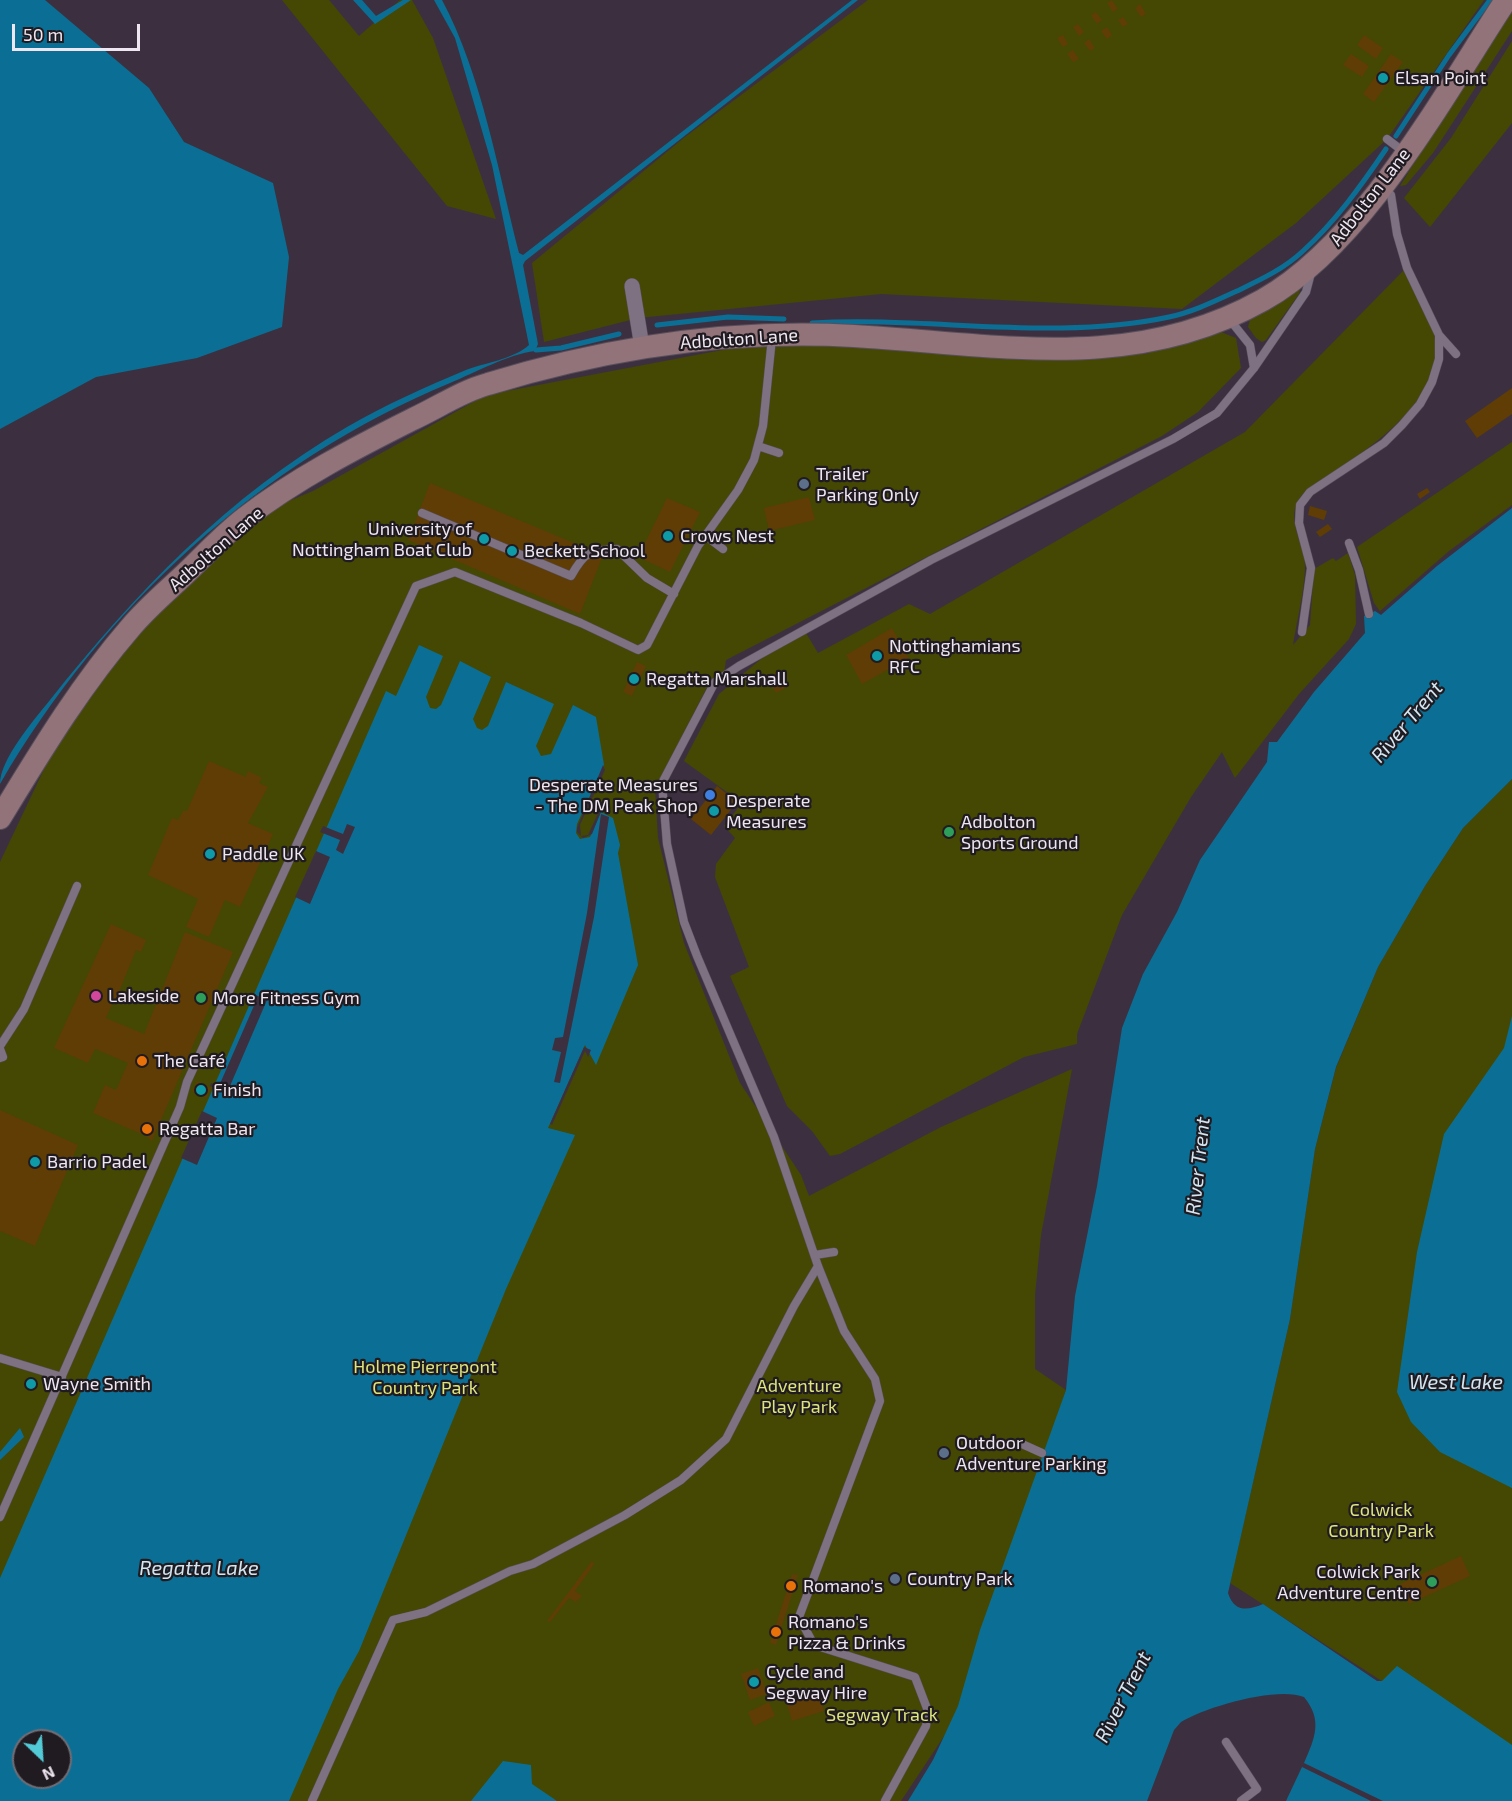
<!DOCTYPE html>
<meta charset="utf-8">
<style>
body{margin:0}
#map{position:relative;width:1512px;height:1801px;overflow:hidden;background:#3c3040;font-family:"Exo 2",sans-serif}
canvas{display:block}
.north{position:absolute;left:12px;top:1729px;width:60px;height:60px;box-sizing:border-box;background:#201a21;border:2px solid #726c74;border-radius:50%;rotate:155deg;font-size:16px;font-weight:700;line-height:24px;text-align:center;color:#eee6f0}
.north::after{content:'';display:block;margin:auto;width:21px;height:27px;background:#52cbd7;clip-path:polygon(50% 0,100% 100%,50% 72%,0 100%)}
.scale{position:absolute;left:12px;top:24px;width:128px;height:27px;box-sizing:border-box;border:3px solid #eee6f0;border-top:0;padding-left:8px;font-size:18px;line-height:21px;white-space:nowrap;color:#eee6f0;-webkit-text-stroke:4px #201a21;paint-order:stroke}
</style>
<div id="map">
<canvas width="1512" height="1801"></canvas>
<div class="north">N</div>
<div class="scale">50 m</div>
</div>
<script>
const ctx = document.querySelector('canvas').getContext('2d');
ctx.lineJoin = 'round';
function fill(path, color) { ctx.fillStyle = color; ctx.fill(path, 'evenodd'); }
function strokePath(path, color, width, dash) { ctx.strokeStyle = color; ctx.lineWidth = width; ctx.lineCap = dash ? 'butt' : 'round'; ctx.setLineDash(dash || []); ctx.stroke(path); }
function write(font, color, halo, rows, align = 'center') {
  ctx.font = font + ' "Exo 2",sans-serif'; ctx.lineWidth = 4.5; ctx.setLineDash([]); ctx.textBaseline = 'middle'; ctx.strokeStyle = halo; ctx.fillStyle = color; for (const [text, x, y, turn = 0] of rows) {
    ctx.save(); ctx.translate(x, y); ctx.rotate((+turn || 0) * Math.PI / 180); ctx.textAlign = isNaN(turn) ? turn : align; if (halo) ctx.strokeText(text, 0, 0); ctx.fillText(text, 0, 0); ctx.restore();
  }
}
fill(new Path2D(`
 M282,0H329L359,36L400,0H412L433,38L496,219L447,206Z
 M868,0H1484L1387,139L1296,223L1182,309L881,294L638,318L544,342L532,263L685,137Z
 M1512,4V31L1433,153L1406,185L1400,186Z
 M1512,41V123L1430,227L1404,198L1451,138Z
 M1404,270C1413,289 1425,308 1432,328C1454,387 1382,440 1341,467C1329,476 1305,487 1298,501C1286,522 1306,546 1305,568C1304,593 1297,620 1293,645L1310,625L1314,569L1333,558L1336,561L1348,553L1355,575L1356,624L1349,639L1299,694L1235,778L1222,752L1191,797L1122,915L1077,1034V1044L1024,1057L840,1154L830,1156L812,1131L787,1106L730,976L749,967L715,877L716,864L735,838L724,826L742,803L684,761L719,694L766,655L806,633L818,653L909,604L930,614L1245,432Z
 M1298,288L1300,290L1299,294L1266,340L1262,342L1256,338L1248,327L1251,316Z
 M1221,332L1236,338L1241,368L1198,412L1162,436L726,660L724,673L706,689L655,789L658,838L684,943L740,1083L801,1175L809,1196L941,1127L1072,1069L1041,1235L1035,1295V1369L1066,1390L960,1712L901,1801H0V862L84,685L262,512L313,491L486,395L738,347L847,342L1024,358L1145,354ZM24,1741H60V1777H24Z
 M1512,442V505L1449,551L1380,611L1374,603L1357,547Z
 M1512,779V1765L1230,1583L1290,1319L1315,1149L1336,1068L1378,967L1425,886L1463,828Z`), '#444803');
fill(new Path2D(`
 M0,0H45L149,88L184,142L273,183L289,257L282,327L197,358L96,377L0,429Z
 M353,0H362L376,16L403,0H411L375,24Z
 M434,0H442C482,75 498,171 519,253L523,255L852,0H858L525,261L523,265L538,344L535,351C509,354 474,373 450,383C261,461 102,608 0,784C0,759 34,720 50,700C135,593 228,496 347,427C385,405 425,387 466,370C484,363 514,359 529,345L492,165L455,38Z
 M1512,508V779L1463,828L1425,886L1378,967L1336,1067L1315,1149L1290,1319L1228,1593C1234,1612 1247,1611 1263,1604L1377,1681H1382L1397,1666L1512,1745V1801H1383L1304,1763C1315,1738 1323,1720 1304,1697C1277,1686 1205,1707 1181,1722L1174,1730L1147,1801H908L933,1760L958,1706L980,1630L1066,1390L1075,1296L1097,1186L1122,1028L1143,974L1177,912L1200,860L1267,762L1269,742H1277L1314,692L1365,633L1364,616L1375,611L1381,615L1437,566Z
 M419,645L443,656L426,697L430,708L436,709L441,705L460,661L491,677L473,719L477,728L482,730L488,726L506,682L554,704L536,746L541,756L551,754L573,705L596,717L604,765L577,824L576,833L580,839L590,837L601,812L613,818L620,845L618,853L638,965L596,1065L585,1045L548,1128L575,1135L506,1289L359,1651L338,1689L289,1801H0V1578L386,691L396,696ZM24,1741H60V1777H24Z
 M1512,1016V1488L1440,1452L1411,1422L1397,1392L1417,1252L1444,1134L1504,1048Z
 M20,1428L24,1437L0,1460V1452Z
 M503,1761L531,1765L532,1784L557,1801H471Z
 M1302,1767L1371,1801H1286Z`), '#0b6f95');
fill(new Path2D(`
 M603,765L605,770L580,825L581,836L588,835L599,811L602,809L592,834L583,838L577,832V828Z
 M601,814L609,817L594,917L560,1083L554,1082L561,1052L552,1050L555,1038L563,1037L587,913Z
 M347,824L355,827L343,854L336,850L340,840L320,832L323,826L343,834Z
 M316,851L330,857L310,904L295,897Z
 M251,993L267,1000L227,1093L210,1086L211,1083L219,1086L256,1001L249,998Z
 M584,1047L591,1050L588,1057L585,1051L552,1125L550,1124Z
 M202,1111L217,1118L197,1165L181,1158Z`), '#3c3040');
strokePath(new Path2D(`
 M1396,136L1449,55L1490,0
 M812,323C930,316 1052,342 1169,317C1193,312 1215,301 1237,291C1260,280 1284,269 1303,251C1335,222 1361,186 1386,149
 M657,325L728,317L784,319
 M536,350L561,348L619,334`), '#0b6f95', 5);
fill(new Path2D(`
 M1112,0L1118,9L1113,12L1107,3Z
 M1140,4L1146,14L1141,17L1135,8Z
 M1096,12L1102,20L1097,24L1091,15Z
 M1123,17L1128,24L1123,27L1118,20Z
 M1078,24L1084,32L1079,36L1073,27Z
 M1107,27L1112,35L1107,39L1101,31Z
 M1063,35L1068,44L1063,47L1057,38Z
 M1364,35L1383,48L1376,59L1357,45Z
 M1089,39L1095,48L1090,51L1084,43Z
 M1073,50L1079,59L1073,62L1067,54Z
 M1351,54L1369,66L1362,77L1343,65Z
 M1391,54L1403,62L1374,102L1363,94Z
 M1512,388V414L1477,438L1465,421Z
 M430,483L603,555L580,614L408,540Z
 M1427,488L1430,492L1420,499L1417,494Z
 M809,497L815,520L769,531L764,508Z
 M667,498L700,512L670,572L638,557Z
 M1310,506L1327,511L1324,520L1308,515Z
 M1328,524L1332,529L1320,537L1316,532Z
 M892,628L909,658L862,684L846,655Z
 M637,662L646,666L632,696L623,692Z
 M781,670L789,686L776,693L767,678Z
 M209,761L246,777L248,771L262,778L259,783L268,787L248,823L273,834L240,907L225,900L209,937L186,927L198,899L148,875L172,818L178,820L183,811H187Z
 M717,786L737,802L711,835L691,819Z
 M111,924L146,940L141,952L136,950L119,992L123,994L120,1001L115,998L106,1018L144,1034L185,932L233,952L152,1141L146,1136L93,1113L105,1085L116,1090L128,1063L95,1049L88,1063L54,1048Z
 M197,1081L211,1088L206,1098L192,1091Z
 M0,1110L78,1145L35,1246L0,1231Z
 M1461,1556L1470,1576L1409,1604L1400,1584Z
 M591,1562L595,1563L575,1591L582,1596L576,1602L569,1598L550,1622L547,1621Z
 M792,1574L798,1575L776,1645L770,1643Z
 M758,1668L767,1694L750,1700L741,1674Z
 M818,1691L824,1711L792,1721L786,1701Z
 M769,1702L775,1716L754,1726L748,1712Z`), '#5f3d05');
const lane = new Path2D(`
 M1387,139L1404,152
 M1230,320L1250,345L1254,368
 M1439,335L1456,354
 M758,446L779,453
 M422,513L571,576C585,551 589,551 617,549L647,578L674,594
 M706,536L723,549
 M1349,543L1359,570L1369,614
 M1302,632L1311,568L1299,523L1300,505L1310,492L1384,443L1402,425L1420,404L1432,382L1439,359V335L1407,268L1397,234L1391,195L1384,189
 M0,1046L24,1009L77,886
 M0,1049L3,1057L0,1058
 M815,1255L834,1252
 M0,1358L62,1377
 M1022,1444L1042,1453
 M0,1517L180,1107L187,1082L416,586L455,572L581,623L638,650L647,645L698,546L738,490L754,460L763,426L772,338
 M1226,1742L1257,1789L1241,1801
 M312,1801L393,1620L426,1612L510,1571L533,1564L625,1515L681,1480L726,1439L794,1306L818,1266
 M885,1801L926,1726L928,1711L915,1677L814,1645L799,1617L880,1401L875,1379L844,1331L818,1266L774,1137L697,956L684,922L667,844L662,783L715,682L739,666L931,560L1173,439L1217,413L1254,368L1306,292L1311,273`);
const street = new Path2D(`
 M632,286L642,347`);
const secondary = new Path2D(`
 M0,818C41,751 80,686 131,627C147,608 166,592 184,575C204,556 223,535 245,518C295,479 357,447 413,419C437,408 462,391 488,384C606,348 731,329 854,336C997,344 1131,374 1263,300C1363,244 1443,96 1506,0`);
strokePath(lane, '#584e5b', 9);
strokePath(street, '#584e5b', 16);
strokePath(secondary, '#584e5b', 24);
strokePath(lane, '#7e7182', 8);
strokePath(street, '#7e7182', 15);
strokePath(secondary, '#917379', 22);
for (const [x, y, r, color] of [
 [1383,78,6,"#0f9aa8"],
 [804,484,6,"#5c6f8a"],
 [668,536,6,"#0f9aa8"],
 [484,539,6,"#0f9aa8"],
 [512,551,6,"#0f9aa8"],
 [877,656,6,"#0f9aa8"],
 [634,679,6,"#0f9aa8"],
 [710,795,6,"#3f7fe0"],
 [714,811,6,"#0f9aa8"],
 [949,832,6,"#2e9e5b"],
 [210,854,6,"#0f9aa8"],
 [96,996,6,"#d1479c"],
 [201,998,6,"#2e9e5b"],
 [142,1061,6,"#e8710a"],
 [201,1090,6,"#0f9aa8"],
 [147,1129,6,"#e8710a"],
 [35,1162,6,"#0f9aa8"],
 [31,1384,6,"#0f9aa8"],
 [944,1453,6,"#5c6f8a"],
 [895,1579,6,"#5c6f8a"],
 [1432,1582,6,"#2e9e5b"],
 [791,1586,6,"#e8710a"],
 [776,1632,6,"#e8710a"],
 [754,1682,6,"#0f9aa8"]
]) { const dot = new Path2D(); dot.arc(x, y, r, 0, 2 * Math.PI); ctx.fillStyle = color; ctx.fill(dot); strokePath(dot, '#201a21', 2); }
write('18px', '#eee6f0', '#201a21', [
 ["Elsan Point",1395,78],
 ["Trailer",816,474],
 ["Parking Only",816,495],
 ["University of",472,529,"right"],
 ["Nottingham Boat Club",472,550,"right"],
 ["Crows Nest",680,536],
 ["Beckett School",524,551],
 ["Nottinghamians",889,646],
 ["RFC",889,667],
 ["Regatta Marshall",646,679],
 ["Desperate Measures",698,785,"right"],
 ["- The DM Peak Shop",698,806,"right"],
 ["Desperate",726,801],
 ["Measures",726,822],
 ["Adbolton",961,822],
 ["Sports Ground",961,843],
 ["Paddle UK",222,854],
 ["Lakeside",108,996],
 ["More Fitness Gym",213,998],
 ["The Café",154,1061],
 ["Finish",213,1090],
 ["Regatta Bar",159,1129],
 ["Barrio Padel",47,1162],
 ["Wayne Smith",43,1384],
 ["Outdoor",956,1443],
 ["Adventure Parking",956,1464],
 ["Colwick Park",1420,1572,"right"],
 ["Adventure Centre",1420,1593,"right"],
 ["Country Park",907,1579],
 ["Romano's",803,1586],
 ["Romano's",788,1622],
 ["Pizza & Drinks",788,1643],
 ["Cycle and",766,1672],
 ["Segway Hire",766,1693]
], 'left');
write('18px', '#eee6f0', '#201a21', [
 ["Adbolton Lane",1370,197,-52],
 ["Adbolton Lane",739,339,-4],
 ["Adbolton Lane",216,549,-41]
]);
write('18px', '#dde57b', '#201a21', [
 ["Holme Pierrepont",425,1367],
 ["Country Park",425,1388],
 ["Adventure",799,1386],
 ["Play Park",799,1407],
 ["Colwick",1381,1510],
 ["Country Park",1381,1531],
 ["Segway Track",882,1715]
]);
write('italic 20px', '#d2e6f1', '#201a21', [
 ["River Trent",1407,722,-50],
 ["River Trent",1198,1166,-84],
 ["West Lake",1456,1382],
 ["Regatta Lake",199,1568],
 ["River Trent",1123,1697,-63]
]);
</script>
